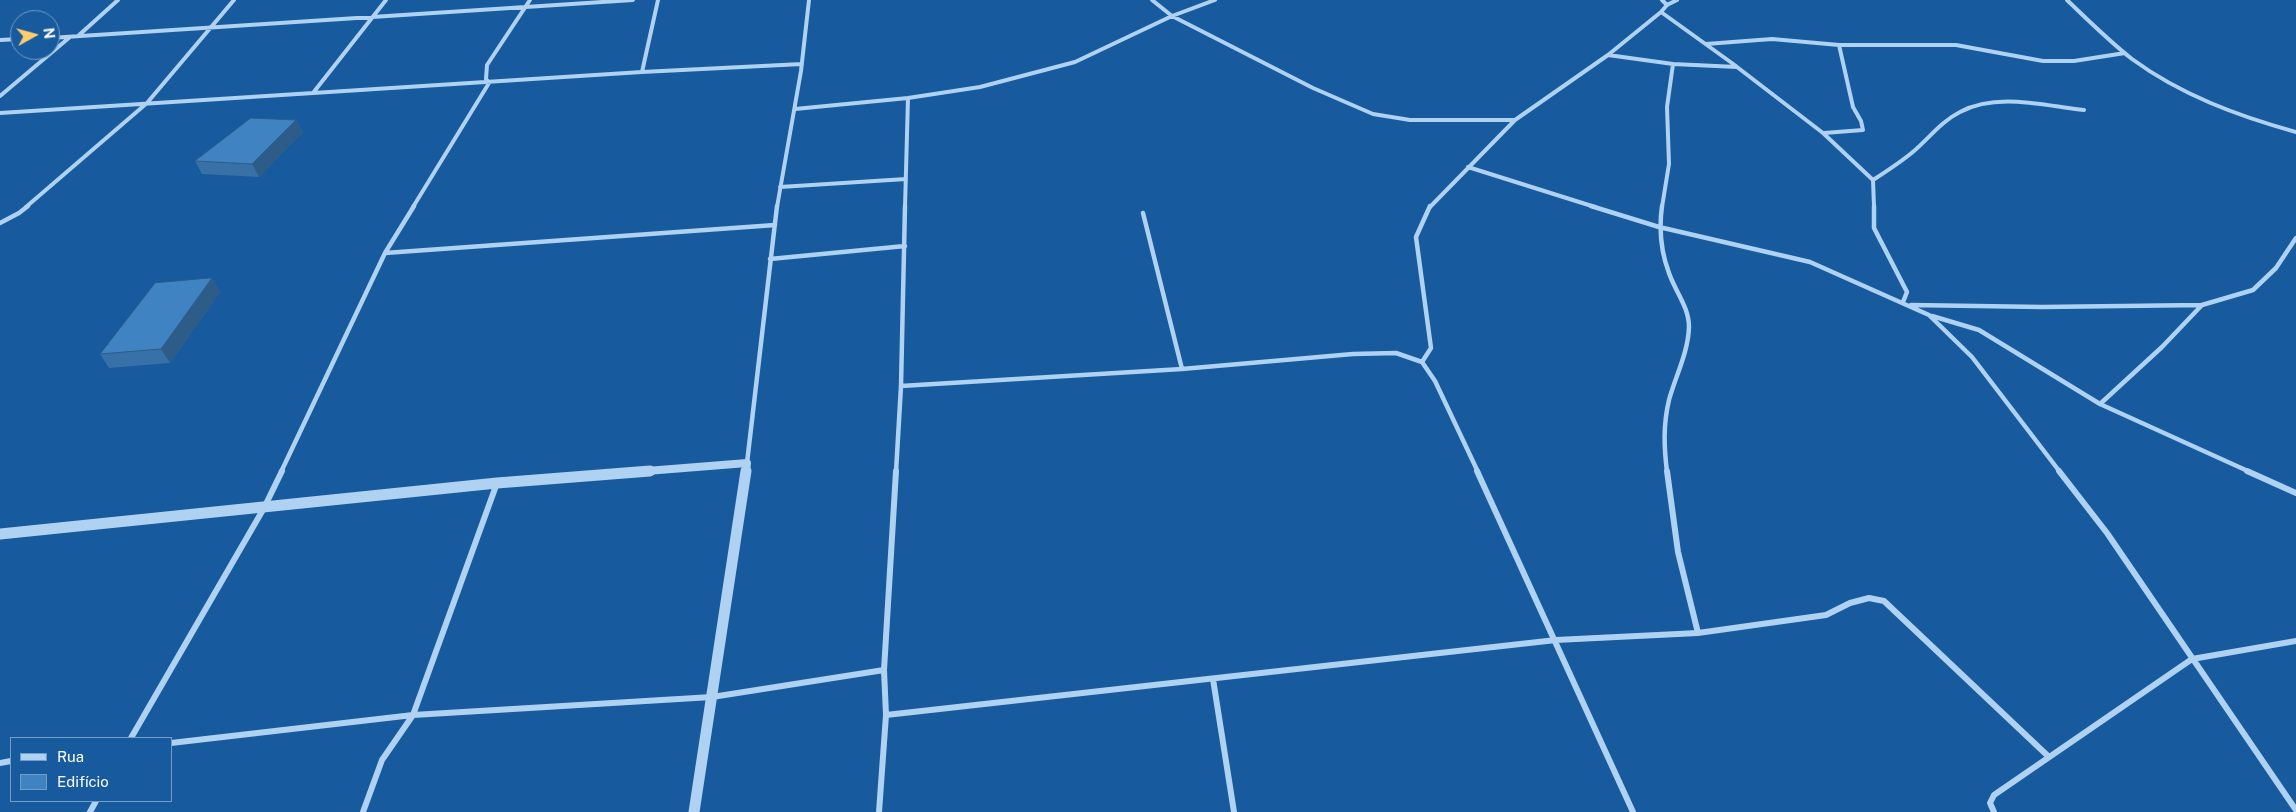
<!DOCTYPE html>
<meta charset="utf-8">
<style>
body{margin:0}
#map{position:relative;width:2296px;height:812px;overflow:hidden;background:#175a9d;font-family:"Public Sans",sans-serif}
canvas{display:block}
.legend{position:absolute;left:10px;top:737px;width:162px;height:65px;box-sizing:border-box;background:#175a9d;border:1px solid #749cc4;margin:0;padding:6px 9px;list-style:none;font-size:15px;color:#fff}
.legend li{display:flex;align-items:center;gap:10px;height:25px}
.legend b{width:25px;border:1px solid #749cc4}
.north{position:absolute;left:10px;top:10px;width:50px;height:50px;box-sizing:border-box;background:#175a9d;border:1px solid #749cc4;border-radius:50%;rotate:83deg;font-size:14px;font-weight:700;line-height:20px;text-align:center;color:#fff}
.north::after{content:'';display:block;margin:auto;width:18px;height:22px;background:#ffcd70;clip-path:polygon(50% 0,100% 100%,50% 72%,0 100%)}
</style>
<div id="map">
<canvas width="2296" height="812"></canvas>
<ul class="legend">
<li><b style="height:6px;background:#afd1f2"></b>Rua</li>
<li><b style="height:14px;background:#4083c3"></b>Edifício</li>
</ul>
<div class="north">N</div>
</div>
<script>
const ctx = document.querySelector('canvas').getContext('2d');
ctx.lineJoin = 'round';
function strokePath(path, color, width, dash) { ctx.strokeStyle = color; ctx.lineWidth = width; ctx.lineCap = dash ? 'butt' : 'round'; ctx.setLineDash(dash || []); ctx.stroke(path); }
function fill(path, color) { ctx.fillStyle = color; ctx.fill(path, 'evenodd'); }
strokePath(new Path2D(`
 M1152,0L1172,16L1313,88L1373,114L1410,120H1515
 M2067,0C2088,20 2109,41 2132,59C2181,95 2238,116 2296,132
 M1667,5L1677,0
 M1661,12L1736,66
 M78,36L118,0
 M50,38L633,0
 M0,40L20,39
 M1706,44L1772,39L1839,45H1956L2043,61H2074L2125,53
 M1608,55L1673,64L1737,67L1823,133L1873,180L1874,207
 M642,72L658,0
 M313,93L386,0
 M0,96L70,37
 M795,109L908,98L980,87L1075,62L1172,16L1215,0
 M0,113L642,72L802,64
 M1824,133L1863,130L1861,121L1853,107L1839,45
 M1468,167L1595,207
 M1873,180C1887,171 1901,162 1914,151C1929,138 1942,121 1960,112C1997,92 2045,106 2084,110
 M780,187L906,179
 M26,207L147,103L234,0
 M413,207L489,83L486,79L487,65L530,0
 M777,207L801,71L809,0
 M905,207L908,98
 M1430,207L1515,120L1608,55L1661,12L1667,5L1662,0
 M1662,207L1669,164L1667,107L1673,64`), '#afd1f2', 4);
strokePath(new Path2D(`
 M1591,206L1659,227L1810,262L1929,315L1972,357L2060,472
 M1662,206C1659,228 1661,252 1669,273C1675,291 1689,307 1689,327C1688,353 1676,375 1669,400C1663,425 1664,447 1667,472
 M1874,206V228L1907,292L1903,302
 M1143,213L1182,369
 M0,223L19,213L28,206
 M385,253L775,225
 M770,259L905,246
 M1911,305L2042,307L2202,305L2253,290L2276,268L2296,238
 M1932,316L1979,330L2100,404L2250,472
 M1422,362L1431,348L1416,237L1430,206
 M901,386L1182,369L1353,354L1396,353L1422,362L1435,381L1478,472
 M2100,404L2162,347L2202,305
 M747,463L777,206
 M281,472L385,253L414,206
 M896,472L901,386L905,206`), '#afd1f2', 4.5);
strokePath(new Path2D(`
 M1477,471L1633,812
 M1667,471L1678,552L1698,633
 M2059,471L2107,533L2296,810
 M2247,471L2296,493
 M1213,679L1234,812
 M886,715L1556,640L1698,633L1826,615L1850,603L1869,598L1884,601L2049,757
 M131,738L264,508L282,471
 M171,743L413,715L712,697L884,670
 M0,763L11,761
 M90,812L96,801
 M363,812L382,760L413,715L497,483
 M879,812L886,715L884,670L896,471
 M1994,812L1990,803L1994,795L2192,659L2296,641`), '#afd1f2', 6);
strokePath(new Path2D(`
 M634,472L747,463L746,472`), '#afd1f2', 8);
strokePath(new Path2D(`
 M0,534L497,483L650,471
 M694,812L746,471`), '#afd1f2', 11);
fill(new Path2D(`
 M296,120L303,132L259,177L202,174L195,161Z
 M212,278L220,292L170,363L109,368L100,354Z`), '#3771a8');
fill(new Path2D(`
 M296,120L303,132L259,177L252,164Z
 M212,278L220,292L170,363L161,349Z`), '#2d5c88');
const building = new Path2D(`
 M251,118L296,120L252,164L195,161Z
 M212,278L161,349L100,354L155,283Z`);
fill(building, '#4083c3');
strokePath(building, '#2d5c88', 1);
</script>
